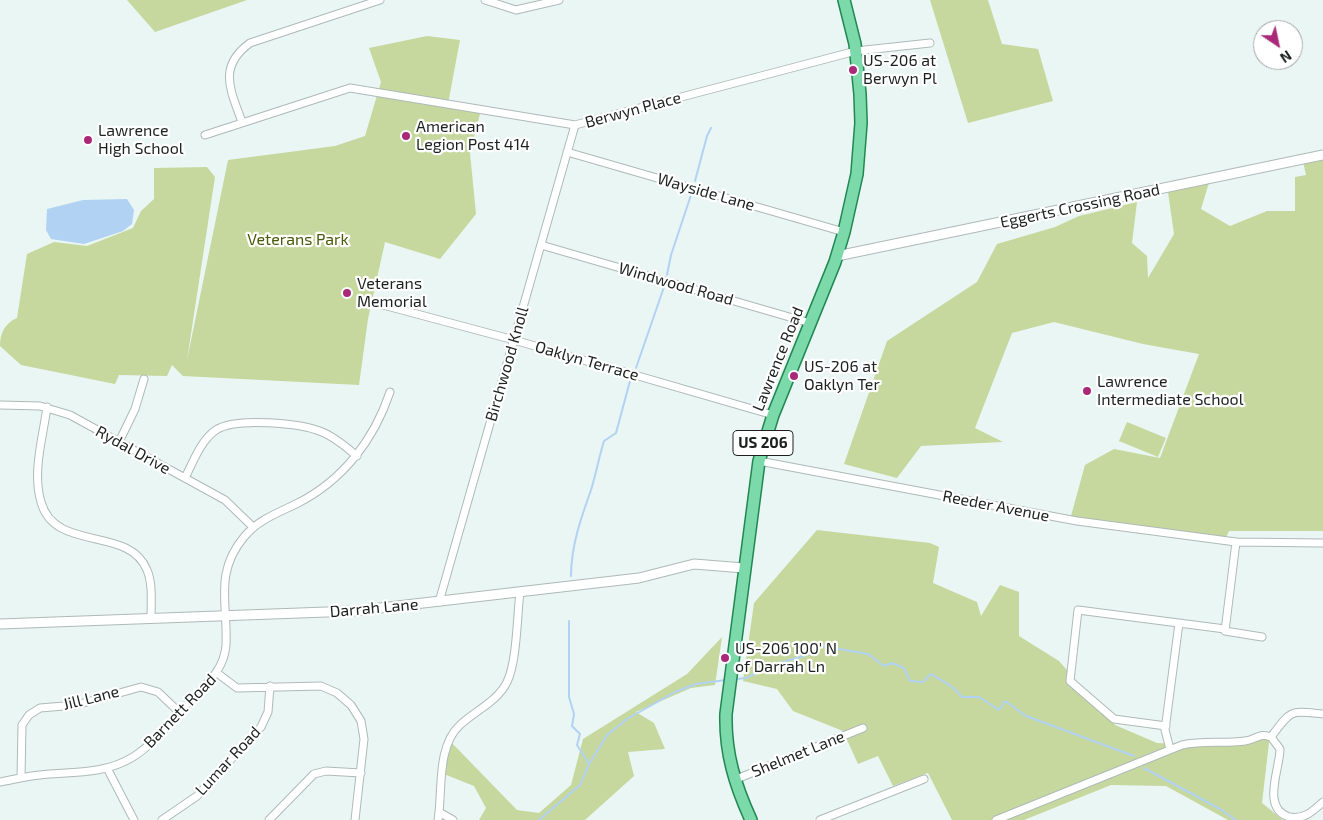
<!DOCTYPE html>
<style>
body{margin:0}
#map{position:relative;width:1323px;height:820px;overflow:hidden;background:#e9f6f4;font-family:"Exo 2",sans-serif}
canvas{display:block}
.north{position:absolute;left:1253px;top:20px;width:50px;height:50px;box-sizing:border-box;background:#fff;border:1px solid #a4a6a6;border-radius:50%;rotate:146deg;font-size:14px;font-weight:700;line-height:20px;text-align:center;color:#1c2120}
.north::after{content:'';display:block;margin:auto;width:18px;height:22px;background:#a92978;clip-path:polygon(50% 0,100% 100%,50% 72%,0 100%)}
</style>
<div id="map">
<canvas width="1323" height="820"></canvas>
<div class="north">N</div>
</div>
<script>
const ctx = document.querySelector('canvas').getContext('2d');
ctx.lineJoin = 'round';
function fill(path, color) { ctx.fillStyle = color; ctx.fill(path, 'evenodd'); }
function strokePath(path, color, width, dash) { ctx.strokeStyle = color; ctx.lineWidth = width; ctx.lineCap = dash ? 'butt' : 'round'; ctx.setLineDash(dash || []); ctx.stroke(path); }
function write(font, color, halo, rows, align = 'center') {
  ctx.font = font + ' "Exo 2",sans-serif'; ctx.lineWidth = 4.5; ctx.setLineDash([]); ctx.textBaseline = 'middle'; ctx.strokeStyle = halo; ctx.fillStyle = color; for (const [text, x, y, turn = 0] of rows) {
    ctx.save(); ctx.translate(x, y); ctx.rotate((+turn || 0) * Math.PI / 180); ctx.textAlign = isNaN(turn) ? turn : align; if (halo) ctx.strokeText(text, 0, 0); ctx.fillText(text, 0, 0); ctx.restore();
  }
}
fill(new Path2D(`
 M127,0H247L155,32Z
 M930,0H988L1002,44L1038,49L1053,101L968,123Z
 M427,36L460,40L448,104L481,110L470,153L476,214L440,259L385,242L368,319L359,385L183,376L172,365L167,376L119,375L115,384L21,365L0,346C0,333 5,323 17,318L27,254L54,242L87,246L133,228L141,211L154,199V168L207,167L215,177L187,360L228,160L335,146L365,136L381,82L369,48Z
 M1323,152V531H1229L1225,540L1071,516L1085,465L1114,449L1160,458L1199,354L1143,344L1054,322L1012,333L975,428L1003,442L921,446L897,478L844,464L887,341L977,282L997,244L1055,227L1079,216L1137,202L1132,243L1147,256L1148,278L1174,234L1167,185L1211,176L1201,209L1230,226L1267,211H1295V177L1306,175L1302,157Z
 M1127,422L1166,438L1158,457L1119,441Z
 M817,530L930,543L939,547L933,583L977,602L981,616L1000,585L1019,592V636L1059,661L1115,725L1157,743L1182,744L1270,734L1262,803L1283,820H1228L1166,786L1111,785L1024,820H952L928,773L893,786L878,756L858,764L843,731L793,711L777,689L743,681L754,603Z
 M722,637L715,685L691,688L636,712L654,723L665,749L628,752L634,776L585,820H479L486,808L474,786L444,774L448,739L517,810L539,813L571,785L583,739L687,674Z`), '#c6d89d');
fill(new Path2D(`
 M127,199L134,210L132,224L123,231L84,244L51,239L46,230L47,209L83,200Z`), '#b2d2f4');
strokePath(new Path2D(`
 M695,181L707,136L711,128
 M667,275L671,255L692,192
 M636,368L664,287
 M571,576C571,546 581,518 591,490C596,474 599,457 604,441L616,433L630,381
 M569,621V697L574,714L572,726L580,734L577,745L589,764
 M736,679L746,678L773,665L807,655L822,646L868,654L884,666L892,663L904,668L910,681L923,682L931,674C943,682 953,685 962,697H979L999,710L1005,701L1026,716L1134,756
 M1144,768L1220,809L1236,820
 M539,820L580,785L589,764L607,735L627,719L675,692L696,684L726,680`), '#b2d2f4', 2);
const minor = new Path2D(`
 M485,0L516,10L559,0
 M242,122C231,91 217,67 250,43L380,0
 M205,135L350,88L575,125L856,51L930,43
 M567,152L844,232
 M541,245L810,323
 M372,302L514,340L773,415
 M0,405L40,406L70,415L225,500L253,527
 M47,407C43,437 32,472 41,502C55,553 129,525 147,570C153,584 151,603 151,619
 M119,442L135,409L144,379
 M759,461L1077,521L1236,542
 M185,478C193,462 201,440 216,430C235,417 301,423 322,432C335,437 346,447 357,456
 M439,602L575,125
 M1262,637L1225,631L1236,542L1323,543
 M217,673L237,688L321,686L337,693L351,705L361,721L364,739L355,820
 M1166,726L1114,719L1070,681L1078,610L1225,629
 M1271,737C1292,709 1289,711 1323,714
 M1170,749L1165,730L1179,623
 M107,768L134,820
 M21,778L22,725L29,715L40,708L76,705L141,687L158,692L180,713
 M734,780L863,728
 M0,782C16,779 32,775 49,774C78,772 107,773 133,757C155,743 172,720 190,701C206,684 224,671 226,645C228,604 214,573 244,537C259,519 278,513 298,503C343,480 374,440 390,392
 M439,812C442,785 438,745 460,725C475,711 498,701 507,682C517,662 517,616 520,592
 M162,820L197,796L261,727L268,712L270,686
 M269,820L314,774L326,771L361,773
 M438,820L439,812L453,820
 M820,820L924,779
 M996,820L1182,745C1203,740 1224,744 1245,741C1256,740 1259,732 1271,737L1280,749C1280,769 1261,808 1289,817C1304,820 1313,811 1323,802`);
const tertiary = new Path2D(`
 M837,256L1323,155
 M0,624L354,611L639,578L694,564L744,568`);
const primary = new Path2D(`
 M751,820C735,785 725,753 726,714L759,461L773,415L835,262L844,232L857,174L861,123L860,94L855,44L844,0`);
strokePath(minor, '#aebab8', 9);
strokePath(tertiary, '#aebab8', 11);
strokePath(primary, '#218853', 14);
strokePath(minor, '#fff', 7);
strokePath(tertiary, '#fff', 9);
strokePath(primary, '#7cd9a9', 11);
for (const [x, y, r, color] of [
 [853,70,5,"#a92978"],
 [406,136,5,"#a92978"],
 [88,140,5,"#a92978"],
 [347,293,5,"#a92978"],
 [794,376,5,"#a92978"],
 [1087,391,5,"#a92978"],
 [725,658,5,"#a92978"]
]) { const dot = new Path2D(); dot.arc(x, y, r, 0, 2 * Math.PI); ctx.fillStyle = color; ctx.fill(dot); strokePath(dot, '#fff', 2); }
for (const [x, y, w] of [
 [763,443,60]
]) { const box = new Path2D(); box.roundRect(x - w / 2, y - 12.5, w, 25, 4); ctx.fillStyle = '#fff'; ctx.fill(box); strokePath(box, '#1c2120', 1); }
write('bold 15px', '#1c2120', null, [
 ["US 206",763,443]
]);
write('16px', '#1c2120', '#fff', [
 ["US-206 at",863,61],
 ["Berwyn Pl",863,79],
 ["American",416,127],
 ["Legion Post 414",416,145],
 ["Lawrence",98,131],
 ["High School",98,149],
 ["Veterans",357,284],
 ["Memorial",357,302],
 ["US-206 at",804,367],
 ["Oaklyn Ter",804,385],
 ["Lawrence",1097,382],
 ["Intermediate School",1097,400],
 ["US-206 100' N",735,649],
 ["of Darrah Ln",735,667]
], 'left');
write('16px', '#1c2120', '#fff', [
 ["Berwyn Place",633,110,-15],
 ["Wayside Lane",706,192,16],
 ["Eggerts Crossing Road",1080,206,-12],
 ["Windwood Road",676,284,16],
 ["Lawrence Road",778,359,-68],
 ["Oaklyn Terrace",587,361,16],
 ["Birchwood Knoll",507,364,-74],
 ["Rydal Drive",133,450,29],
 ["Reeder Avenue",996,506,11],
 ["Darrah Lane",374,608,-5],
 ["Jill Lane",91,698,-14],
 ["Barnett Road",180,711,-46],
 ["Shelmet Lane",798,754,-22],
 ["Lumar Road",228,761,-47]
]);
write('16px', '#495a08', '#fff', [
 ["Veterans Park",298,240]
]);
</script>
